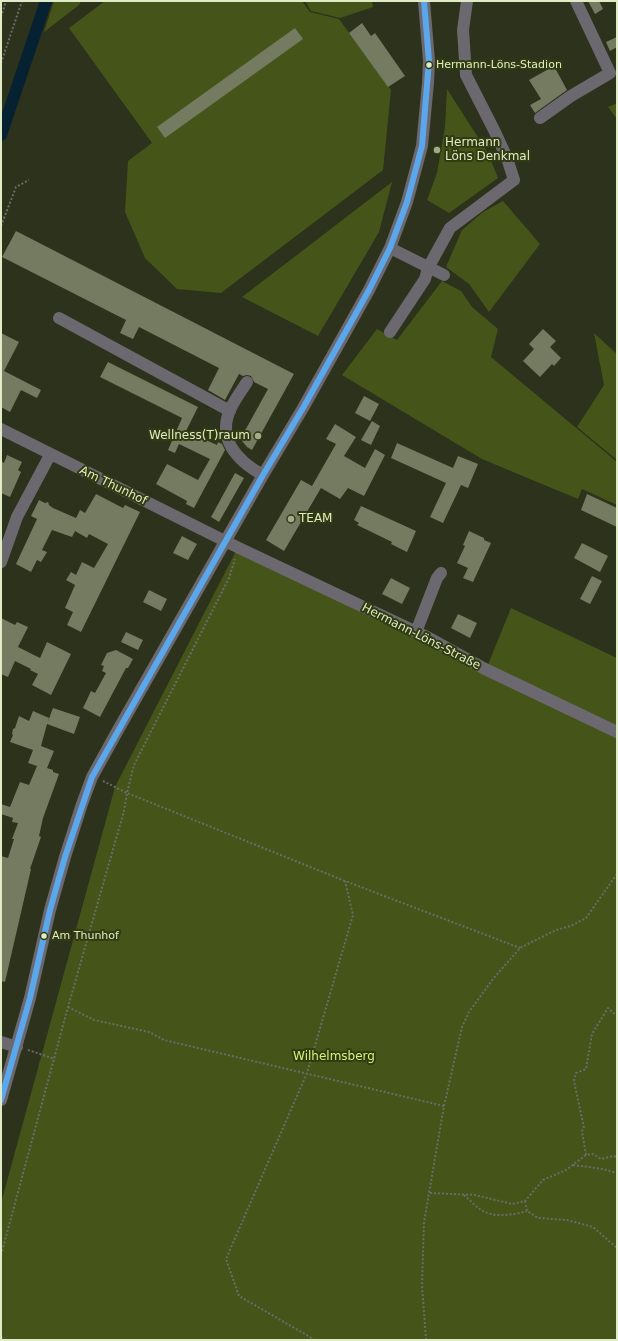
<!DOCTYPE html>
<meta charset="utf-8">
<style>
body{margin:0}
#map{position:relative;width:618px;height:1341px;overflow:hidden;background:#2c321b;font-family:"DejaVu Sans",sans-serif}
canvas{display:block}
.frame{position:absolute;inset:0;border:2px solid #e0ecc5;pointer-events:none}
</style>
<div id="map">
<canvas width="618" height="1341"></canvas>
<div class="frame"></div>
</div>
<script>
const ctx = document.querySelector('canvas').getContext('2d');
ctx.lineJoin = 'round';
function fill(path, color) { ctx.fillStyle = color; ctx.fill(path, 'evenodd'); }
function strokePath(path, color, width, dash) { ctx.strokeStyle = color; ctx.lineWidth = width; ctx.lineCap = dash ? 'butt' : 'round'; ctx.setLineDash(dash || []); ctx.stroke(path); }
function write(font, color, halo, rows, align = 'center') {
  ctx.font = font + ' "DejaVu Sans",sans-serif'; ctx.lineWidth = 4; ctx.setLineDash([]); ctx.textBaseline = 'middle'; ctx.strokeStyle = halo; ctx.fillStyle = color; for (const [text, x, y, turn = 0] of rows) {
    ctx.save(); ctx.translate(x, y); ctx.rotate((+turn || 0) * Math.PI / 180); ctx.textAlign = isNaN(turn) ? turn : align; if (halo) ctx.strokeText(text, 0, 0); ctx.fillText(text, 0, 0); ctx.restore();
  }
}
fill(new Path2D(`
 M54,1H81L79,5L44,32Z
 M105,1H302L310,12L339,19L391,90L383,170L221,293L177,289L145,258L125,212L128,161L152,143L69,28Z
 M305,1H372L373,7L340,18L311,11Z
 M447,89L488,153L498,178L449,213L427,200L437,173L445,127Z
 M617,103V119L608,107Z
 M392,182L379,232L318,336L242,297Z
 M503,201L540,244L489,312L469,284L446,267L462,230L483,212Z
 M442,281L461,291L472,307L498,329L491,357L617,462V505L582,489L578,499L482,459L342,375L377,329L397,340Z
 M594,333L617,354V460L577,427L604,385Z
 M236,551L485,672L511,608L617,658V1340H1V1203L115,787Z`), '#455419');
strokePath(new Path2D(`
 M1,135L46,1`), '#062131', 12);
fill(new Path2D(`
 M588,1H599L603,9L595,14Z
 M362,23L371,36L375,33L405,76L388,87L349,33Z
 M295,28L303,39L165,138L157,127Z
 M617,37V47L610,51L606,42Z
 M554,66L567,90L535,113L530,105L541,99L529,80Z
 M16,231L294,374L252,450L247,447L242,441V436L268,389L254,382L251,376L247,375L243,376L239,374L225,400L208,390L219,368L139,327L133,339L120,333L126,320L2,257Z
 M543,329L556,341L550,347L561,358L554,366L552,364L540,377L523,361L534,349L529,344Z
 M1,333L19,342L4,371L41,390L37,398L21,390L10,412L1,407Z
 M108,362L198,407L186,431L217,445L218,442L222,444L225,450L194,508L186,504L187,501L156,484L167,464L198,480L210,459L179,444L175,453L168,450L182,418L100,377Z
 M364,396L379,404L370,421L355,413Z
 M372,421L380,426L371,445L361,440Z
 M335,424L356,437L344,456L365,468L375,449L385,455L364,496L348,488L340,499L321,488L284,551L266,540L301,480L312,486L336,444L326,439Z
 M397,443L453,468L458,456L478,464L468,488L461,485L443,523L430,517L446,483L391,458Z
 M7,455L22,462L18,470L21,472L10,497L1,493V461L4,463Z
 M235,473L244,478L219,522L211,517Z
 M96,494L123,508L125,505L140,512L81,632L67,625L73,612L65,608L75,585L66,580L71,572L76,575L82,562L94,568L108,544L89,534L87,538L75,531L72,537L52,530L42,550L47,552L41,562L37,560L31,572L16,564L37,519L31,516L39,500L45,503L48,502L49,505L53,508L76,518L80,510L85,513Z
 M587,494L617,508V527L581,510Z
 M361,506L416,531L407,552L391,544L392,542L357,525L359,523L354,520Z
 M469,531L484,538V540L491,543L473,582L463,578L468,568L457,563L465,546L463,545Z
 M182,536L197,544L188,560L173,553Z
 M582,543L608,556L600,572L574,558Z
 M592,576L602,581L590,604L580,599Z
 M391,578L410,588L402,604L382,594Z
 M149,590L167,599L161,611L143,602Z
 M458,614L477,623L470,638L451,628Z
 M1,618L15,625L17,622L28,627L18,647L40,658L47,642L71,654L51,695L32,685L38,674L30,670L31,669L15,661L8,677L1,674Z
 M126,632L143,640L138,650L121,642Z
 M116,650L133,659L128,668H126L100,717L83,708L91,691L95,693L106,673L102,671L104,666L101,665L107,653Z
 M53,708L80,717L74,734L47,724L41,746L54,751L47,768L53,770V772L59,774L43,818L39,836L41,837L30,869H31L5,982L1,981V856L8,858L14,839H12L18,823L12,822L13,818L1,814V804L10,807L20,782L29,785L37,766L28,763L33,750L10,742L13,735L12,734L13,729L15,728L19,716L29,721L33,711L49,718L47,724Z`), '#747b61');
strokePath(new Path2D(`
 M1,17L6,1
 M1,63L22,1
 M1,226L16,187L29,180
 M103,781L127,793L134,765L229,578L235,559
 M68,1007L94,1020L149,1032L164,1040L444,1106
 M28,1050L55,1059
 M586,1155L582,1131L584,1128L574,1081L576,1073L586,1069L592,1034L608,1008L617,1016
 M573,1165L603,1169L617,1173
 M430,1193L475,1195L512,1204L525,1201L543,1180L566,1170L586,1155L593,1154L601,1159L613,1156L617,1157
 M464,1195C470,1200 475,1206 481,1210C493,1218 514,1215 527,1211
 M525,1201L527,1211L538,1218L567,1220L593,1227L617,1248
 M1,1255L68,1007L124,811L127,793L345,881L520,948
 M1,1337L6,1340
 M315,1340L239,1296L226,1259L307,1073L353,915L345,881
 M426,1340L422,1285L424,1222L444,1106L462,1027L469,1012L493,979L520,948L556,930L571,926L586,918L617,874`), '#6b6b69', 2, [2, 2]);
strokePath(new Path2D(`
 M540,118L571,96L610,73L576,1
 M390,248L444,275
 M59,318L230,411
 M390,332L425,279L428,268L450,228L514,180L507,158L495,132L466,75L463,30L467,1
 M247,382C242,390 235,399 231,408C216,438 237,461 263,475
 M1,429L239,548L429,638L485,669L617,732
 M1,562L17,517L50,455
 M416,632L437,578L441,573
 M1,1042L17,1047
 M1,1100L30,998L50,910L65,857L82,804L92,777L118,730L263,475L303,408L369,290L390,248L407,202L422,146L428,83L429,61L424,1`), '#6c686f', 12);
strokePath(new Path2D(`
 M1,1100L30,998L50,910L65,857L92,777L263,475L303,408L369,290L390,248L407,202L422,146L429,61L424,1`), '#5aa8eb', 6);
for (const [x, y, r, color] of [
 [429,65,3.5,"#e0ecc5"],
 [437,150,4,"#a1ab8a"],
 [258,436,4,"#a1ab8a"],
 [291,519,4,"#a1ab8a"],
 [44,936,3.5,"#e0ecc5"]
]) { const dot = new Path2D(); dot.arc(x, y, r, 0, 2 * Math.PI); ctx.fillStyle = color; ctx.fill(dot); strokePath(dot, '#313b12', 1.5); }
write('11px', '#e0ecc5', '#313b12', [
 ["Hermann-Löns-Stadion",436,65],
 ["Am Thunhof",52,936]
], 'left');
write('12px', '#e0ecc5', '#313b12', [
 ["Hermann",445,143],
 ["Löns Denkmal",445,157],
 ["Wellness(T)raum",250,436,"right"],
 ["TEAM",299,519]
], 'left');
write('12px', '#e0ecc5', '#313b12', [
 ["Am Thunhof",113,486,26],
 ["Hermann-Löns-Straße",421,637,27]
]);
write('12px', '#d3f577', '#313b12', [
 ["Wilhelmsberg",334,1057]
]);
</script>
